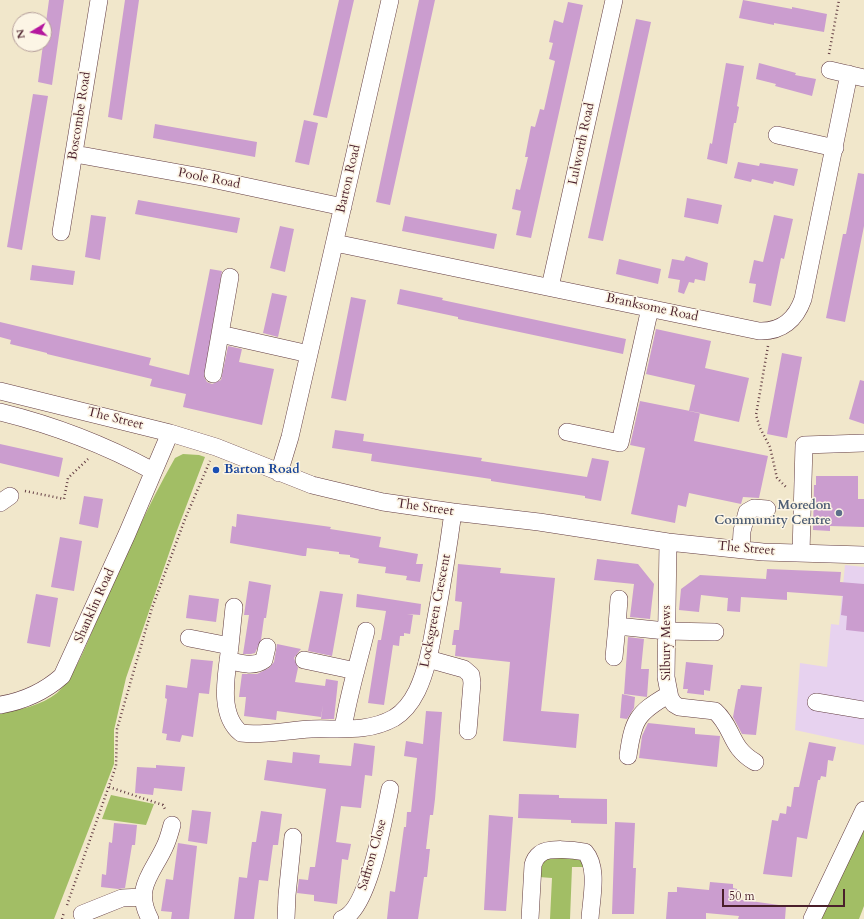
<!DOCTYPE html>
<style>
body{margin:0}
#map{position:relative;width:864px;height:919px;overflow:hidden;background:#f1e7cb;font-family:Cardo,serif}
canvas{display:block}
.north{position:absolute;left:12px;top:12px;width:40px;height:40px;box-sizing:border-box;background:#fcf5e5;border:1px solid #b59f9b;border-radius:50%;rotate:260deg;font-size:11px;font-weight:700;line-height:16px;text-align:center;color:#4a1f2b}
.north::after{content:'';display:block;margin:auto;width:14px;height:18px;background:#b5179e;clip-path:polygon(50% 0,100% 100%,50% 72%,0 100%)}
.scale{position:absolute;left:722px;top:889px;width:123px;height:18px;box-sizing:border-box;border:2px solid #4a1f2b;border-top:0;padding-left:5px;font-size:12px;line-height:14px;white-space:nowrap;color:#4a1f2b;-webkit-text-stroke:3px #fcf5e5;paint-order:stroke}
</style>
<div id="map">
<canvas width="864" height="919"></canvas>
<div class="north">N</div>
<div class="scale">50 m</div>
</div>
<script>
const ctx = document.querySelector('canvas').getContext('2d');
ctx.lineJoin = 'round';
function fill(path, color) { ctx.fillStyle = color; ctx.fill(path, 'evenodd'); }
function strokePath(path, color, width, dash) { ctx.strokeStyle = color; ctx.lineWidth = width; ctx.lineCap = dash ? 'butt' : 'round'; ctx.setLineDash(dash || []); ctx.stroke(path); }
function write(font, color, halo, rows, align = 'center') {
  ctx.font = font + ' Cardo,serif'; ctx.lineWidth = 3; ctx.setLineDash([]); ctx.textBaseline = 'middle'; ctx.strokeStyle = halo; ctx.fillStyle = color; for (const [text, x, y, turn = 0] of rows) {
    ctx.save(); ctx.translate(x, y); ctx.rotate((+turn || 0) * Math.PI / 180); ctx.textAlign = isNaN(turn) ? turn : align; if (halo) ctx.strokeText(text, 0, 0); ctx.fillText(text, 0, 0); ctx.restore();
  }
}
fill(new Path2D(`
 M845,565L864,567V745L795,730L800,663L827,667L831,624L839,625Z`), '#e7d2ef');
fill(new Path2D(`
 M183,454L199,455L205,457L176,533L126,678L114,730V764L54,919H0V712C18,711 42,705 57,693C76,676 89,637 100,613C124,561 146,508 175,458Z
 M111,795L154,804L146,825L102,819Z
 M864,830V906L859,919H820L837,880Z
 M580,857L586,867H572L570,919H536H550L552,878L539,877L543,862L547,859Z`), '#a2be65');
fill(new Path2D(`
 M49,0H64L52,85L38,82Z
 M125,0H139L122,120L108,117Z
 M339,0H354L327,118L313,115Z
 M419,0H435L390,205L376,202Z
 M743,0L792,9V7L827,14L824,32L774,23V25L739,18Z
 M568,2L583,5L531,238L516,235L521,211L512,209L516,189L520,190L528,157H525L531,126L535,127L540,109L544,110L555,61L549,59L553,43L549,42L554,20L563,23Z
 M636,19L651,22L603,241L588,238Z
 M726,63L744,66L737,106L739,107L736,123H734L727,164L707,159L710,143L712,144Z
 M759,63L796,73L795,75L816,79L812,96L775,86L776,84L756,79Z
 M33,94L48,96L22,250L7,247Z
 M304,120L318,123L309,165L295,162Z
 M155,124L257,142L255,157L153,138Z
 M738,162L759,166L760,163L798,169L794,186L774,181L773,184L752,179L751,182L734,178Z
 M858,173L864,174V226L845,322L826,318L843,234H846Z
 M687,198L722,205L718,224L684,217Z
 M138,200L240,218L237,233L135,214Z
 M91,215L106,217L100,260L85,257Z
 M774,215L793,219L784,259L781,258L771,306L753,302L756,284L749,283L754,260L763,262Z
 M405,216L497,234L494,249L402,231Z
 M280,226L294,229L285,272L270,268Z
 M686,256L708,263L705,281L695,279L694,283L689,282L684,294L678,292L680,280L668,278L672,259L684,261Z
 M619,259L661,269L658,284L616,274Z
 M32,265L75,271L73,285L30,280Z
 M210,269L222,271L204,377L207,382L212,384L221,380L228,346L242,349L239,362L274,369L262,425L183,407L186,394L150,386L152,379L47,354V353L10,344L11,340L0,337V322L151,358L149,365L189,375Z
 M400,289L443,298L442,300L626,339L623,354L458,319V317L397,304Z
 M272,293L287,296L278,337L263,333Z
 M351,297L366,300L346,401L331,398Z
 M656,329L711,341L705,368L749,378L739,422L689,411L695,385L646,374Z
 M782,353L802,357L787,438L767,434Z
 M860,380L864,381V424L849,419Z
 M640,401L700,413L694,441L768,456L759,498L743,497L741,504L689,493L686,507L678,505L675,523L631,514L645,448L630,445Z
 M335,430L364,434L363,441L482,458L481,461L587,477L592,458L609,461L601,501L585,498V496L491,481V479L371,461L372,454L332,448Z
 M0,444L63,458L59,477L0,463Z
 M816,476H858V499H864V527L830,526V531L813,530L814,485H816Z
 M84,496L103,499L98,528L79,524Z
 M237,514L331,527L330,529L381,537L379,547L418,554L416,564H423L420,582L406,580L407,576L385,573L386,567L358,563L359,559L350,557V555L339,554V552L307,548L306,556H303L230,543L232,526L236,527Z
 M60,537L82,541L74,591L51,587Z
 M597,559L638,564L654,584L650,619L630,617L634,584L594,580Z
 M458,564L501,568L500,573L555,578L541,711L579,714L576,748L503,741L510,662L455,656L456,645H452L454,630H459L462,602L455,601Z
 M767,569L841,572L840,582L864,584V632L846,630L847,616L841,615L843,596L787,592V600L741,597L740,612L727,611L728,598L701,595L699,612L679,610L681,589L700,575L766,579Z
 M249,581L271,585L266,618H264L261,640L255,653L251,654H243L249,615H244Z
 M320,591L343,594L332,656L308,651Z
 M36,594L58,598L50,647L27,643Z
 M357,594L421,604L420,615L407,614L413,615L410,634L404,633V636H400L399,646L393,645L384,705L368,703L378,640H381L386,611L356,607Z
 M189,595L219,599L216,622L186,618Z
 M628,637L644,639L641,669H649L647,697L624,694Z
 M277,644L301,649L294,658L298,668L295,682L325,686L326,679L338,681L334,719H321L323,705L321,717L277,711L276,720L244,716L246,697H239L242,674H257L269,668L274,662Z
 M191,659L213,661L209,694L199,693L193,737L182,735L180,742L166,740L167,734L162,733L167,699L165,698L166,685L187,688Z
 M686,662L713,665L710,691L704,690V695L687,693L688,689H683Z
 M741,685L762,687L756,735L742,734L733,717L738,689H740Z
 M622,694L635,697L634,708L627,719L620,718Z
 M426,711L442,712L435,799L433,815H430L426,849H430L427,877H424L418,919H387L390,891L395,892L404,827H406L407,812H411L417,758L404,756L406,741L423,744Z
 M648,723L695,728V734L720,736L717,767L639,758L642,736Z
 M809,742L836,747L833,761L828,760L826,777L821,776L820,780H818L807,839L797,837L792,877L763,874L772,820L778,821L780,813L786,814L787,806L791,807L794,787H799Z
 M354,743L375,746L372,776L365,775L361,808L341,806L336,842L351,844L348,860L342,859L337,904L314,901V895L297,893L299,879L308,880L310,867H315L326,789L264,780L267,760L292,763L293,752L320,755L319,763L351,766Z
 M156,765L185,767L182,791L154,788L153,795L135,793L137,767L156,768Z
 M519,794L559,795V798L607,799V824L571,823V820L518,818Z
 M192,810L211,812L207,844L188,841Z
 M261,811L282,814L278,845H273L268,881L259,880L254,919H234L239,877L247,878L252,842H256Z
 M489,815L513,817L506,911L484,910Z
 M615,822L635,823L633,868H636L634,914H612Z
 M114,823L137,825L135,845H132L125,888L118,889L101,887L102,874L106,875L109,842L112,843Z
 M178,843L197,846L189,919H171L172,912L161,911L166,879L173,880Z
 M710,882L733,884V888L737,889L736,899L786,906L785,919H738L739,916L706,913V919H666L668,892H677V887L709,890Z`), '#cb9dcf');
const minor = new Path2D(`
 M830,70L864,78
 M777,135L835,148
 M75,154L207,178L343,207
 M61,232L99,0
 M335,243L759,331C782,332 796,319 803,299L849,74
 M550,287L614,0
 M220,334L309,354
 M213,374L230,277
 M0,391L170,433L216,447L312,485L383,502L453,512L539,522L668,542L763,552L864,555
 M0,412C53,425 105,445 153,471
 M567,432L620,443L650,308
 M279,473L290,437L390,0
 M0,503L10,496
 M668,542L666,677L670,698L674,704L679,707L715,711C734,728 729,747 755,762
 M741,549L742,531L747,512L754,508L767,509
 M801,553L804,445L864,443
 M617,626L619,599
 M189,638L230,646C227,672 217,714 241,733C264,736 288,730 311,729C339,728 367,733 394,718C404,712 412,701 417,691C427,670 431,646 435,623C442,586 448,550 453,512
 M230,646L234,607
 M614,657L617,626L666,631L715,632
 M428,659L464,669L471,675L472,683L468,731
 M228,660C240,663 253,668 264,660L267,647
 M304,660L356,671
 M816,702L864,710
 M0,705C24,701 44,692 62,676L127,534L170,433
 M343,729C348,696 358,664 366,631
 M628,756C633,720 637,713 668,695
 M82,914L122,898L143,897
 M150,919C133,888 153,873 165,846C168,840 170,832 172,825
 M286,919L287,895L293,837
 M342,919C369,910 384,817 390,789
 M530,919L533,865C534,861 536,857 540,854C548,847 575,850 585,852C599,868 591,899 590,919
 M812,919L864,810`);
strokePath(minor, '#633d43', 18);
strokePath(new Path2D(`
 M829,54L839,0
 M768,346L756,415L760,428L770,447L777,478L787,488
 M25,491L64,499L68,478L88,459
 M109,787L163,805L166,811
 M67,905L116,766L117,729L152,608L185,519L210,461
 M62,919L64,912`), '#633d43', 2.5, [1, 3]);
strokePath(minor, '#fff', 17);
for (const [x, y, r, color] of [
 [216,470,4,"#1a4fb4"],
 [839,513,4,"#5c6f8a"]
]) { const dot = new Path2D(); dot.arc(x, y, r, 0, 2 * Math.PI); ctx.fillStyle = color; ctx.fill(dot); strokePath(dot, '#fcf5e5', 1.5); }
write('13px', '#4a1f2b', '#fcf5e5', [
 ["Boscombe Road",80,116,-81],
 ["Lulworth Road",582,144,-78],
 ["Poole Road",209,179,11],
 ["Barton Road",349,179,-77],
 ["Branksome Road",652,308,12],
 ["The Street",115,419,14],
 ["The Street",425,508,8],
 ["The Street",746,549,5],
 ["Shanklin Road",95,606,-66],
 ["Locksgreen Crescent",436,611,-79],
 ["Silbury Mews",667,643,-90],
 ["Saffron Close",373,855,-74]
]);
write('bold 13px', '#164399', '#fcf5e5', [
 ["Barton Road",224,470]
], 'left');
write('bold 13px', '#4e5e75', '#fcf5e5', [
 ["Moredon",831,506],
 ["Community Centre",831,521]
], 'right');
</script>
